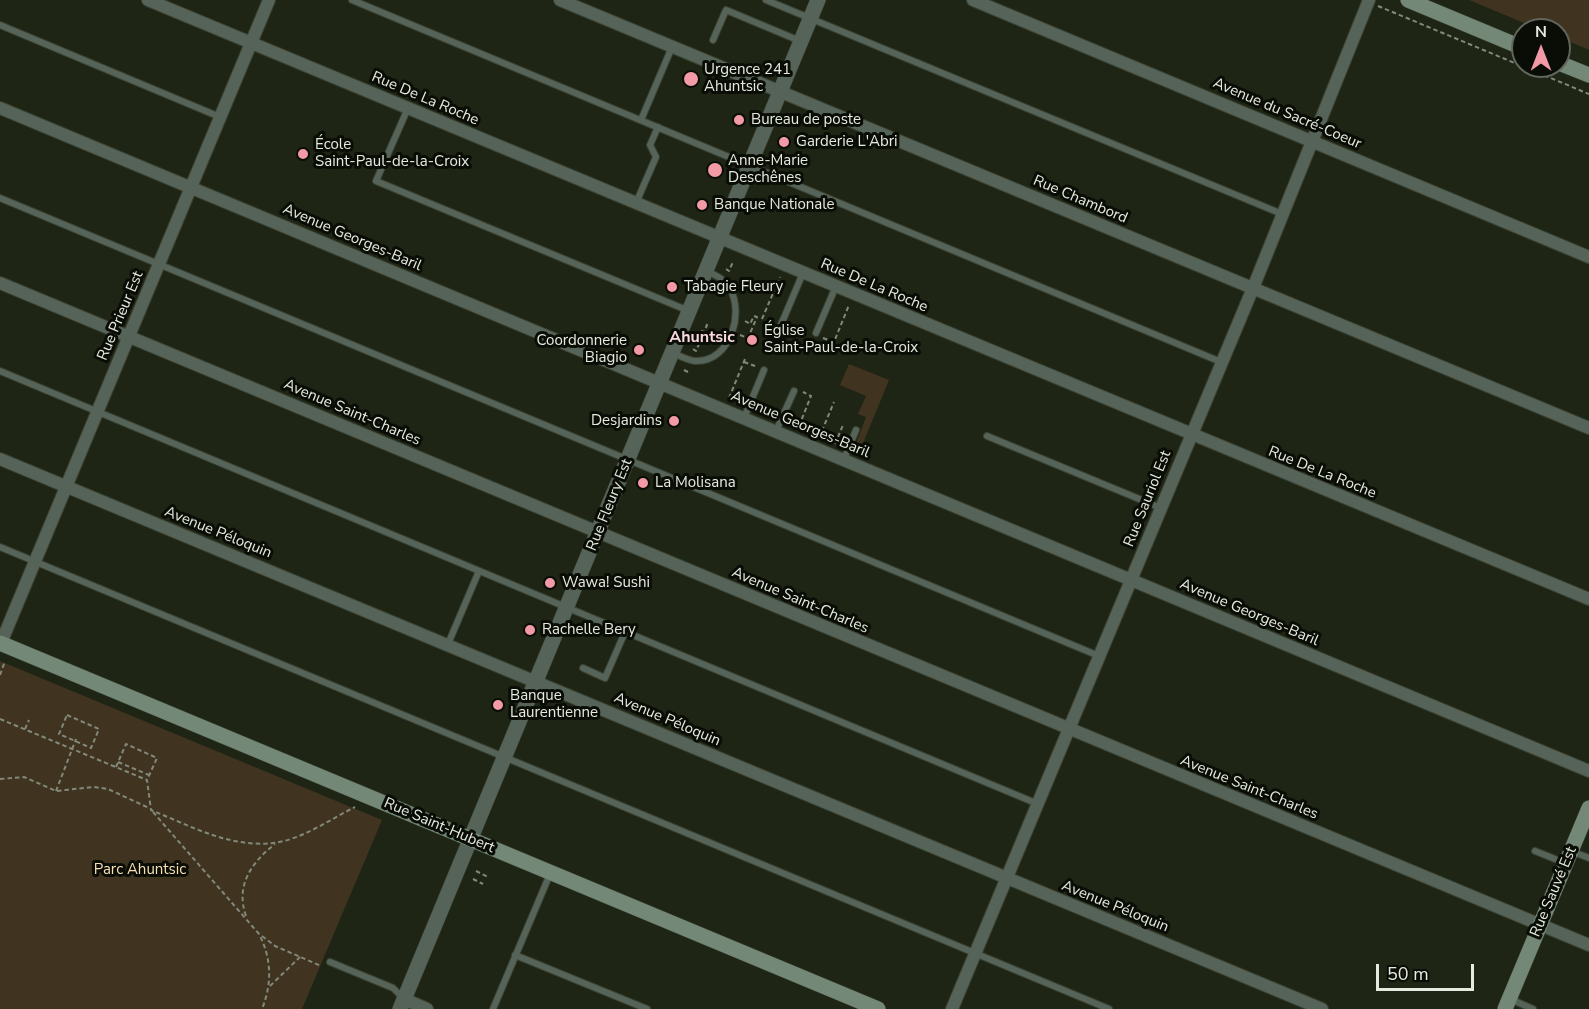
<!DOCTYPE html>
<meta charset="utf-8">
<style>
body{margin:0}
#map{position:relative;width:1589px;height:1009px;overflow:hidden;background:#1e2514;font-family:"Nunito Sans",sans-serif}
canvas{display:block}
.north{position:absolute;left:1511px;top:18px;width:60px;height:60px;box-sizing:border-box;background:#090d06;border:2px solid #61665d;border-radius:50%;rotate:0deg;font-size:16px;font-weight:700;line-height:24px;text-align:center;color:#e6ebe0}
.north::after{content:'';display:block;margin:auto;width:21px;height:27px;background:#f39aa7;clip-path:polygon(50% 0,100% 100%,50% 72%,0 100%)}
.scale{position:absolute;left:1376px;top:964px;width:98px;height:27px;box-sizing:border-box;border:3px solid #e6ebe0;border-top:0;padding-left:8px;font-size:18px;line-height:21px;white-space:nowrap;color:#e6ebe0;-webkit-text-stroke:4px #090d06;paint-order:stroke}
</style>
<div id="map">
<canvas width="1589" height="1009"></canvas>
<div class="north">N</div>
<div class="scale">50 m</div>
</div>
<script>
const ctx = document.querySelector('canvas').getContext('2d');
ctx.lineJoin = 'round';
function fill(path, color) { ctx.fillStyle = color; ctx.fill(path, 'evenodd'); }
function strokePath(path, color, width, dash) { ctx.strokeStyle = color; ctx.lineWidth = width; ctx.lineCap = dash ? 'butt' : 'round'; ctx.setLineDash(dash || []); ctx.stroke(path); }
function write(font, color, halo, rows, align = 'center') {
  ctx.font = font + ' "Nunito Sans",sans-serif'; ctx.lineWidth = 6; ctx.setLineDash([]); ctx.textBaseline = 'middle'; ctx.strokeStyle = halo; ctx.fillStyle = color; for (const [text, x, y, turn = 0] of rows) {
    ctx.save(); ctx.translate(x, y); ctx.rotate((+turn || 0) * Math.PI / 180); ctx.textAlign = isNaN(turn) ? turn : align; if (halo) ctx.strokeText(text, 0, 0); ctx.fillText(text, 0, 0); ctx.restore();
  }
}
fill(new Path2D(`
 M1469,0H1589V50L1559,37V30H1541Z
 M849,364L889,380L859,453L853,451L866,417L858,414L866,396L840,385Z
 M0,661L382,820L302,1009H0Z`), '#403421');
const service = new Path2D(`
 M352,0L1221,362
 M766,0L1282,214
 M0,25L220,117
 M713,40L726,10L800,41
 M408,108L376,181L689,311
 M641,120L672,47
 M0,198L1099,656
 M636,203L656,157L650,145L658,127
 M780,327L803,273
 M816,333L836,286
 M673,353C680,356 687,360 695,361C732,363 747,307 726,283C721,277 713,274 706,271
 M0,371L1038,804
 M744,418L764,370
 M776,431L794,391
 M987,436L1161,508
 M844,459L856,430
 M0,547L1109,1009
 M448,644L479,571
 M583,668L605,678L625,632
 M1535,851L1565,863
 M1571,851L1589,858
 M515,955L647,1009
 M330,962L393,988L404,999
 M1510,999L1533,1009
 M493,1009L550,874`);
const minor = new Path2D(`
 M148,0L1589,599
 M560,0L1589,428
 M973,0L1589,257
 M0,108L1589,771
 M0,283L1589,945
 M0,459L1322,1009
 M1,643L269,0
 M404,999L427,1009
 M952,1009L1253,288L1369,0`);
const tertiary = new Path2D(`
 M400,1009L818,0`);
const secondary = new Path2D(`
 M1408,0L1523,48
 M1559,63L1589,75
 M0,643L878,1009
 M1505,1009L1589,808`);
strokePath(service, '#3a4131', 8);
strokePath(minor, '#3a4131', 14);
strokePath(tertiary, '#3a4131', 16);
strokePath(secondary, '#3a4131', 16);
strokePath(new Path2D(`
 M1378,6L1589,94
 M726,269L729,271L732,264L729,262
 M762,319L780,277
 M701,331L704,332L707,325L704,323
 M740,335L748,338L757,317L754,316L750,324L745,321
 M823,338L834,342L849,305
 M693,349L696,351L700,342L697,341
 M744,362L755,366
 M684,370L688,372
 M729,398L745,359
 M799,426L811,396L803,392
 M819,438L834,402
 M835,444L843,425
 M0,675L5,661
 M67,715L99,729L91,748L59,734Z
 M0,719L147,780L151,810C193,827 237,852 284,841C308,835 333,818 355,807
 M25,729L29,720
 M118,762L149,775
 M116,767L126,744L157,758L147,780
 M0,779L24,777L56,791L94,787L108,789L149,808
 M56,791L76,739
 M153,812L259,934C272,959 272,984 262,1009
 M476,871L488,877
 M473,879L483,884
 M246,916C235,885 252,862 275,844
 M262,936L275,946L321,966
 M270,986L300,957`), '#82887a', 2, [4.5, 3]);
strokePath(service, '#566358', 6);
strokePath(minor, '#566358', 12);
strokePath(tertiary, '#566358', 15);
strokePath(secondary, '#738877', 15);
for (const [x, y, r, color] of [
 [691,79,8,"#f39aa7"],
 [739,120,6,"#f39aa7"],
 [784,142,6,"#f39aa7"],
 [303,154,6,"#f39aa7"],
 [715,170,8,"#f39aa7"],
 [702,205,6,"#f39aa7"],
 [672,287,6,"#f39aa7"],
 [752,340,6,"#f39aa7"],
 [639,350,6,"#f39aa7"],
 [674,421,6,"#f39aa7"],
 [643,483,6,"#f39aa7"],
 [550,583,6,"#f39aa7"],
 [530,630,6,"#f39aa7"],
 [498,705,6,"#f39aa7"]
]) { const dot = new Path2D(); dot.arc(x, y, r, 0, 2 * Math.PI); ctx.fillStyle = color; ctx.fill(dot); strokePath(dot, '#090d06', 2); }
write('15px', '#e6ebe0', '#090d06', [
 ["Urgence 241",704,70],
 ["Ahuntsic",704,87],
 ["Bureau de poste",751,120],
 ["Garderie L'Abri",796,142],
 ["École",315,145],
 ["Saint-Paul-de-la-Croix",315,162],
 ["Anne-Marie",728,161],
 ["Deschênes",728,178],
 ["Banque Nationale",714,205],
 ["Tabagie Fleury",684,287],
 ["Église",764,331],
 ["Saint-Paul-de-la-Croix",764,348],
 ["Coordonnerie",627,341,"right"],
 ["Biagio",627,358,"right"],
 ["Desjardins",662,421,"right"],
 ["La Molisana",655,483],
 ["Wawa! Sushi",562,583],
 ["Rachelle Bery",542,630],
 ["Banque",510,696],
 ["Laurentienne",510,713]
], 'left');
write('15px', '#e6ebe0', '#090d06', [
 ["Rue De La Roche",425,99,23],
 ["Avenue du Sacré-Coeur",1287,114,23],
 ["Rue Chambord",1080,200,23],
 ["Avenue Georges-Baril",352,238,23],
 ["Rue De La Roche",874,286,23],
 ["Rue Prieur Est",121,316,-67],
 ["Avenue Saint-Charles",352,413,23],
 ["Avenue Georges-Baril",800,425,23],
 ["Rue De La Roche",1322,473,22],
 ["Rue Sauriol Est",1148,499,-68],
 ["Rue Fleury Est",610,505,-68],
 ["Avenue Péloquin",218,533,22],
 ["Avenue Saint-Charles",800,601,23],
 ["Avenue Georges-Baril",1249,613,23],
 ["Avenue Péloquin",667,720,23],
 ["Avenue Saint-Charles",1249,788,22],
 ["Rue Saint-Hubert",439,826,23],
 ["Rue Sauvé Est",1554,892,-67],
 ["Avenue Péloquin",1115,907,22]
]);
write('15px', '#fadfb1', '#090d06', [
 ["Parc Ahuntsic",140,870]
]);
write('bold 16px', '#fcd9dd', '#090d06', [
 ["Ahuntsic",702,338]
]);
</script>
